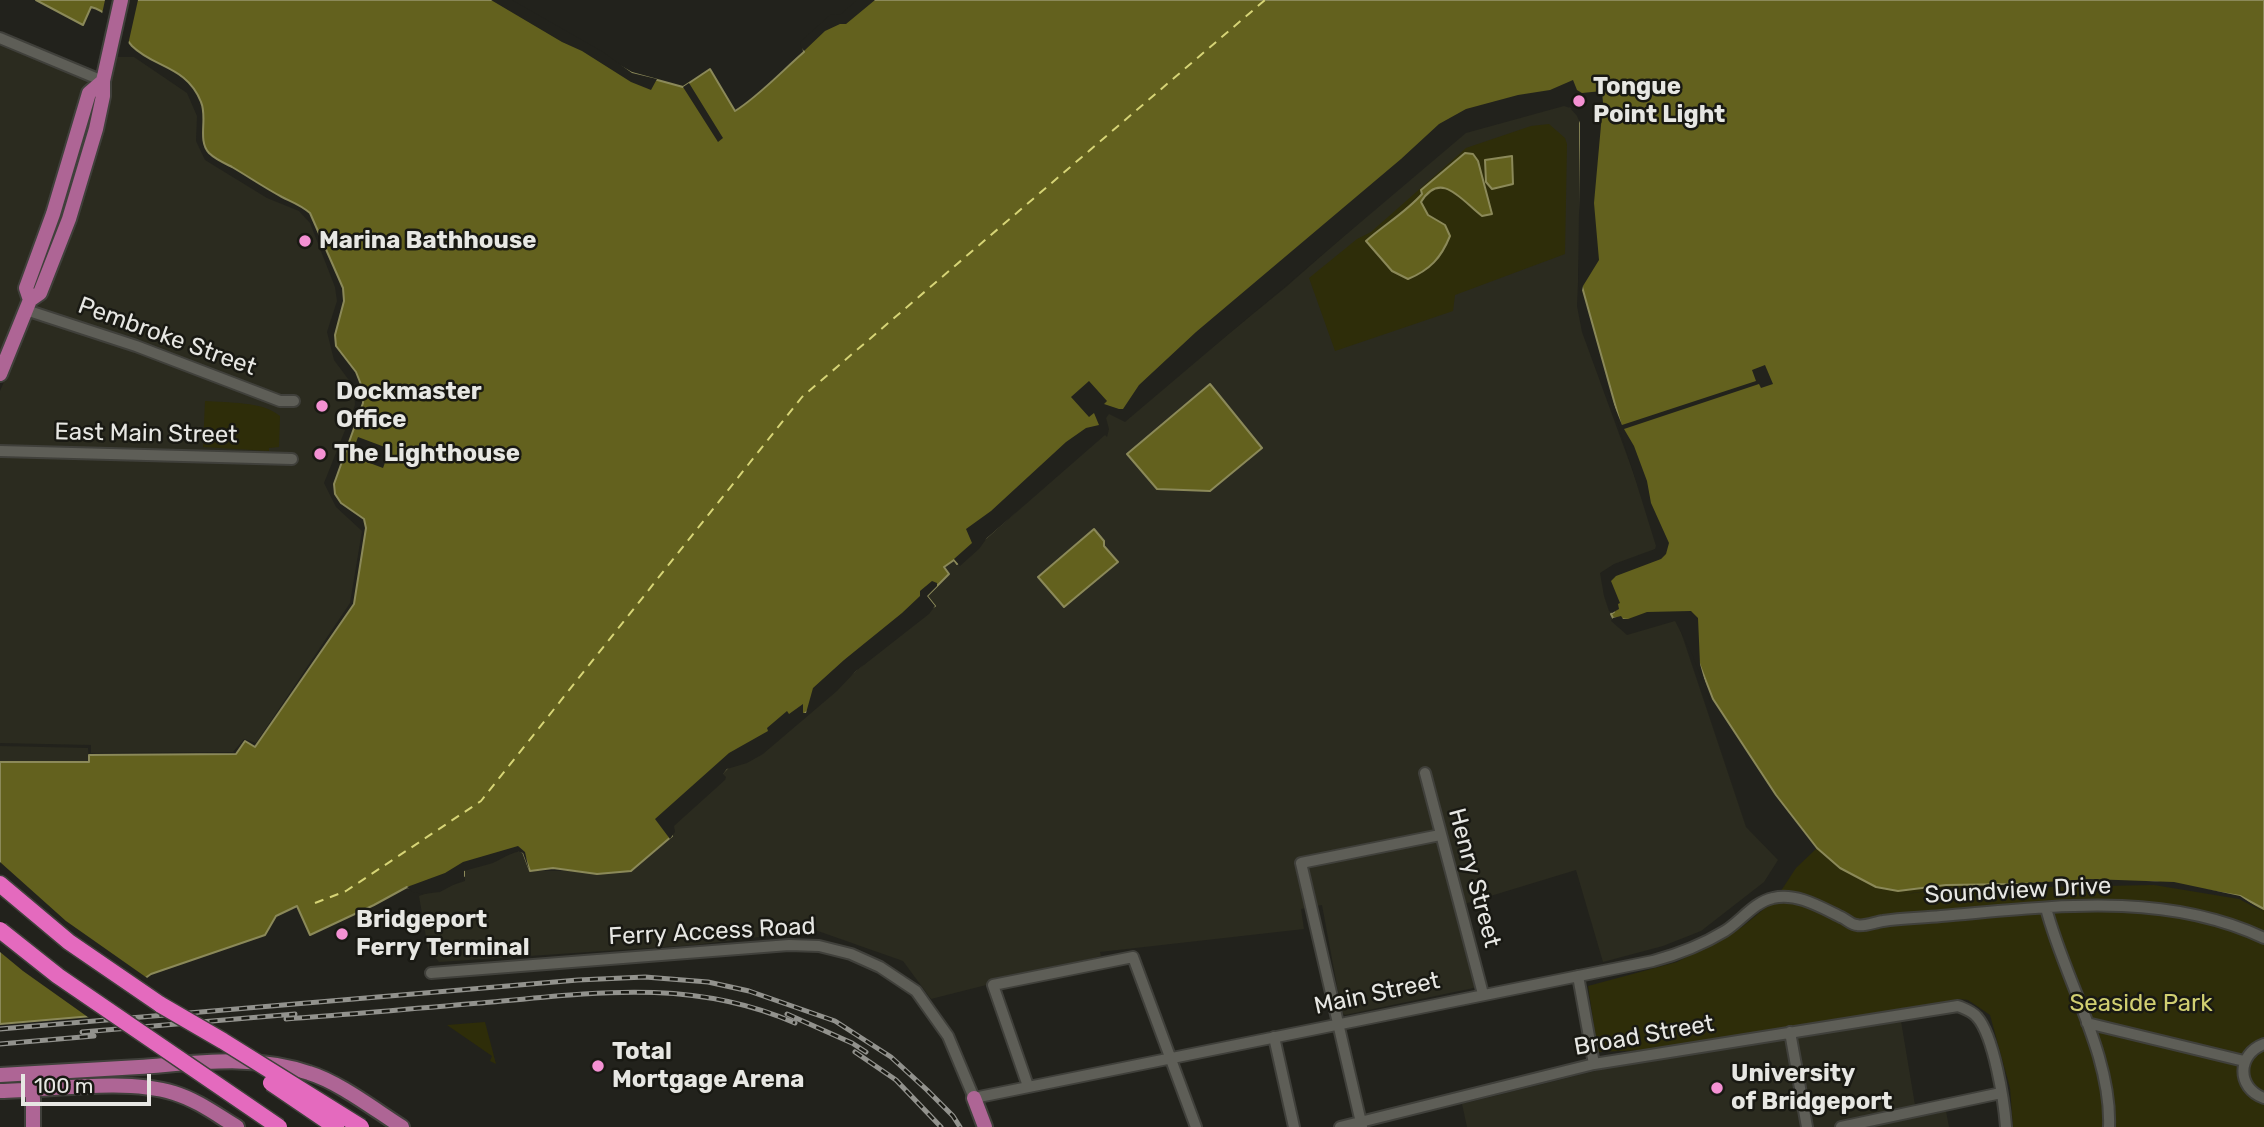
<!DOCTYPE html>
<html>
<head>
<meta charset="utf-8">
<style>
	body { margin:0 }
	#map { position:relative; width:2264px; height:1127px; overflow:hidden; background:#22221c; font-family:Rubik,sans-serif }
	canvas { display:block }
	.scale { position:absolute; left:21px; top:1074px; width:130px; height:32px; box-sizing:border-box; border:4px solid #e7e7e3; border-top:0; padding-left:9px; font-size:21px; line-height:24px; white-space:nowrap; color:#e7e7e3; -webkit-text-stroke:5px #191913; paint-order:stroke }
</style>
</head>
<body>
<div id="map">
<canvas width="2264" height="1127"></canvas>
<div class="scale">100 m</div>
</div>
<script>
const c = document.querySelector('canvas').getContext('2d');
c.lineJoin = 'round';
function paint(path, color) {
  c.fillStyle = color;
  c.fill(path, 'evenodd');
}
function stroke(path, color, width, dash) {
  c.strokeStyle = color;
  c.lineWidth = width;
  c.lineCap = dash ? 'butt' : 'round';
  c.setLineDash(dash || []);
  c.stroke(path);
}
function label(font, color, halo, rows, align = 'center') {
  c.font = font + ' Rubik,sans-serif';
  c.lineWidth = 5;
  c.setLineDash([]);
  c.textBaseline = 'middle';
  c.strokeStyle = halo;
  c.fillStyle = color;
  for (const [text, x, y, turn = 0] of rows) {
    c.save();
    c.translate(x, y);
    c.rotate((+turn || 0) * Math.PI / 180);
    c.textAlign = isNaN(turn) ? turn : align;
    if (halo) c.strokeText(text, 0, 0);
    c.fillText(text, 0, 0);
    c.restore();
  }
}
paint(new Path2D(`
	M0 43 89 81 22 300 0 357Z
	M117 57H134L187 93 197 116 196 141 205 160 267 198 299 211 310 223 335 287 337 301 327 332 334 360 354 387 355 405 324 483 336 507 362 531 350 603 256 743 244 739 233 752 91 753V745L0 743V391L32 317Z
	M1564 102 1580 114 1584 144 1577 306 1582 332 1660 546 1676 617 1746 827 1778 860 1764 882 1701 931 1663 946 1603 962 1576 870 1461 905 1483 986 1345 1015 1342 1013 1322 905 1301 909 1304 929 1100 952 1101 956 931 999 903 961 815 930 695 945 439 962 428 949 419 896 465 881 464 869 523 850 529 871H631L671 837 672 824 718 774 835 688 935 606 926 596 948 574 944 568 954 559 957 563 1108 410 1124 419 1286 287 1464 130Z
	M0 746 88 748 89 762H0Z
	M1901 1021 1917 1117 1946 1111 1949 1127H1467L1462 1104 1603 1069Z`), '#2b2b1f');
paint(new Path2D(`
	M1549 124 1565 138 1567 144 1565 254 1455 295 1453 311 1335 351 1309 278 1357 239 1371 232 1466 148 1531 126Z
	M205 401C227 403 263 401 280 416L279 447 269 448V451L203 447Z
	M1817 848 1840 868 1876 887 1898 891 1946 885 2154 882 2240 896 2264 909V1127H2013L2010 1088 1990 1015 1968 1000 1960 999 1644 1050 1598 1052 1588 986 1677 962 1742 927 1775 900 1796 868Z
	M485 1022 496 1064 490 1061 492 1056 447 1025Z`), '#2e2d09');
const water = new Path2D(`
	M36 0H505L632 73 683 87 710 69 735 111C758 97 783 70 804 52L803 43 843 18 862 0H2264V909L2240 896 2154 882 1946 885 1898 891 1876 887 1840 868 1817 848 1776 795 1713 699 1695 653 1676 617 1658 624 1613 618 1611 614 1614 612 1602 575 1657 552 1660 546 1623 433 1581 283 1580 114 1564 102 1464 130 1123 419 1110 411 1103 415 1106 429 957 564 954 560 944 567 949 574 927 596 935 606 921 614 761 751 729 766 672 824V836L631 871 597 874 553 868 530 871 523 852 516 849 464 869V876L423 890 407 887 374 905 310 935 297 906 276 916 265 935 151 974 92 1016 0 1024V762H89V755L236 754 245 741 255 747 354 604 366 528 364 519 341 503 335 494 334 484 363 403 362 387 356 372 336 346 335 335 344 301 343 288 310 213C301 205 292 202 282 197 265 188 249 177 232 167 224 163 215 159 209 153 197 140 208 118 201 102 187 66 154 68 132 46 119 31 111 12 91 7L83 25Z
	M1465 153 1473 154 1478 161 1492 214 1482 216C1462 201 1441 169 1421 202L1428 215 1445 225 1450 236C1441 258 1430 270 1408 279L1392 271 1366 241C1384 225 1406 212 1422 194L1421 190Z
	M1512 156 1513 184 1492 189 1486 182 1485 160Z
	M1210 384 1262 448 1210 491 1157 489 1127 454Z
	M1094 529 1104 541V546L1118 562 1064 607 1038 577Z`);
paint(water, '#63611e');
stroke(water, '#8b8959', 2);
paint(new Path2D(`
	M105 0H138L128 45 102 14Z
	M491 0H512L603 52 632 73 657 79 651 90 631 82 582 51 562 42Z
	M857 0H875L846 24H840L825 31 804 51 800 45 801 41 830 15 841 14Z
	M1573 80 1577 90 1582 93 1602 91 1603 103 1594 203 1599 260 1583 286 1581 295 1578 283 1580 144V123L1577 116 1570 108 1564 106 1466 133 1125 422 1109 414 1106 418 1109 429 1107 437 1105 435 987 538 979 549 960 566 954 559 972 543 966 529 991 511 1066 442 1086 428 1099 425 1094 413 1089 417 1071 397 1089 381 1107 401 1104 404 1119 409H1123L1139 385 1196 332 1401 159 1439 124 1466 109 1518 95 1550 90Z
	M689 83 723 138 718 142 683 87Z
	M1765 365 1773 384 1761 388 1759 384 1624 429 1634 446 1647 481 1651 503 1669 543 1666 554 1661 559 1616 576 1611 581 1620 603 1618 604 1619 609 1612 613 1609 611 1604 596 1600 573 1614 564 1655 549 1656 546 1606 385 1622 425 1756 381 1752 370Z
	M358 437 390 449 383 468 351 456Z
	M932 581 937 583V586L927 596 935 606 929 614 855 672 837 691 763 754 747 763 727 769 723 774 726 777 725 780 674 826 675 832 670 839 655 819 729 753 768 731 767 728 787 711 789 714 803 704V713H806L813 688 844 660 902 613 920 596V591Z
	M1691 611 1698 618 1700 664 1711 704 1692 654 1675 621 1627 635 1611 621 1613 618 1621 616 1623 619H1628L1647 612Z
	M518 846 525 852 529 870 523 853 516 851 493 863 464 871V879L440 892 423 894 413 892 407 887 445 873 463 862Z
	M0 862 66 921 150 980 92 1020 23 971 0 952Z
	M2090 879 2174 882 2240 896 2264 912 2239 899 2154 885 1946 889 1897 895 1941 889Z`), '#22221c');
stroke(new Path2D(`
	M315 903 346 891 481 801 802 397 1265 0`), '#d6d476', 2, [9, 7]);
const minor = new Path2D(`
	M0 38 103 81
	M26 310 136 346 280 401H294
	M0 451 292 459
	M1425 773 1483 994
	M2046 908C2064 978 2112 1055 2109 1127
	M431 973 789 945 819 946 851 954 880 967 916 991 948 1036 974 1098 1653 961C1679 954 1702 945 1725 931 1741 921 1754 902 1773 898 1797 892 1822 908 1843 918 1847 920 1852 925 1857 925 1864 927 1875 922 1883 921 1902 918 1922 918 1941 916 2049 907 2162 890 2264 938
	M1578 976 1594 1064
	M2087 1023 2244 1061
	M1790 1032 1807 1127
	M1274 1037 1294 1127
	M2264 1044C2237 1054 2236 1088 2264 1098
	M1028 1086 993 985 1133 957 1196 1127
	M1340 1127 1594 1064 1958 1006C1965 1009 1972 1011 1977 1017 1994 1036 2004 1101 2006 1127
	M1362 1127 1301 863 1440 835
	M1841 1127 2001 1093`);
const major = new Path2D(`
	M30 300 26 288 53 214 89 93 103 81
	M0 374 30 300 40 293 69 219 96 129 103 96V81L121 0
	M0 1075C46 1072 93 1070 139 1067 196 1063 254 1054 309 1073 339 1082 375 1110 402 1127
	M31 1081 33 1099V1127
	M0 1091C52 1090 126 1078 174 1093 197 1100 217 1115 237 1127
	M974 1098 985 1127`);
const highway = new Path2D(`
	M0 884 69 942 161 1005`);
stroke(minor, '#40403b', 14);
stroke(major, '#40403b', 18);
stroke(highway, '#40403b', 19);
stroke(minor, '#5e5e57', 10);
stroke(major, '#ae6595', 14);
stroke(highway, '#e46abe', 16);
const rail = new Path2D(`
	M787 1014 852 1043 866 1052
	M286 1019C355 1014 423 1008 492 1002 597 992 695 979 795 1023
	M0 1029 578 980 645 977 708 982 749 991 835 1021 891 1057 927 1090 953 1116 960 1127
	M82 1032 295 1014
	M0 1044 94 1036
	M855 1052 896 1080 941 1127`);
stroke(rail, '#92928d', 5);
stroke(rail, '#191913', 2.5, [8]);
const highwayBridge = new Path2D(`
	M0 930 58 976 279 1127
	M161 1005 223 1041 361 1127
	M271 1083 336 1127`);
stroke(highwayBridge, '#40403b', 19, []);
stroke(highwayBridge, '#e46abe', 16);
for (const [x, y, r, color] of [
	[1579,101,7,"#f491d3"],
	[305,241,7,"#f491d3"],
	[322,406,7,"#f491d3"],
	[320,454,7,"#f491d3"],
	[342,934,7,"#f491d3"],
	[598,1066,7,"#f491d3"],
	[1717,1088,7,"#f491d3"]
]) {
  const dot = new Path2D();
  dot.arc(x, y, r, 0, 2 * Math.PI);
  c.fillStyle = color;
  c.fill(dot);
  stroke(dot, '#191913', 2.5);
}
label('bold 24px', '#e7e7e3', '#191913', [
	["Tongue",1593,87],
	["Point Light",1593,115],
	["Marina Bathhouse",319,241],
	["Dockmaster",336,392],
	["Office",336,420],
	["The Lighthouse",334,454],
	["Bridgeport",356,920],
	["Ferry Terminal",356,948],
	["Total",612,1052],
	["Mortgage Arena",612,1080],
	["University",1731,1074],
	["of Bridgeport",1731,1102]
], 'left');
label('24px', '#e7e7e3', '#191913', [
	["Pembroke Street",167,337,20],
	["East Main Street",146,434,1],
	["Henry Street",1474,878,75],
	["Soundview Drive",2018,891,-3],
	["Ferry Access Road",712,932,-3],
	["Main Street",1377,994,-12],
	["Broad Street",1644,1036,-10]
]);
label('24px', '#d1cf71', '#191913', [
	["Seaside Park",2141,1004]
]);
</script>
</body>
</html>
